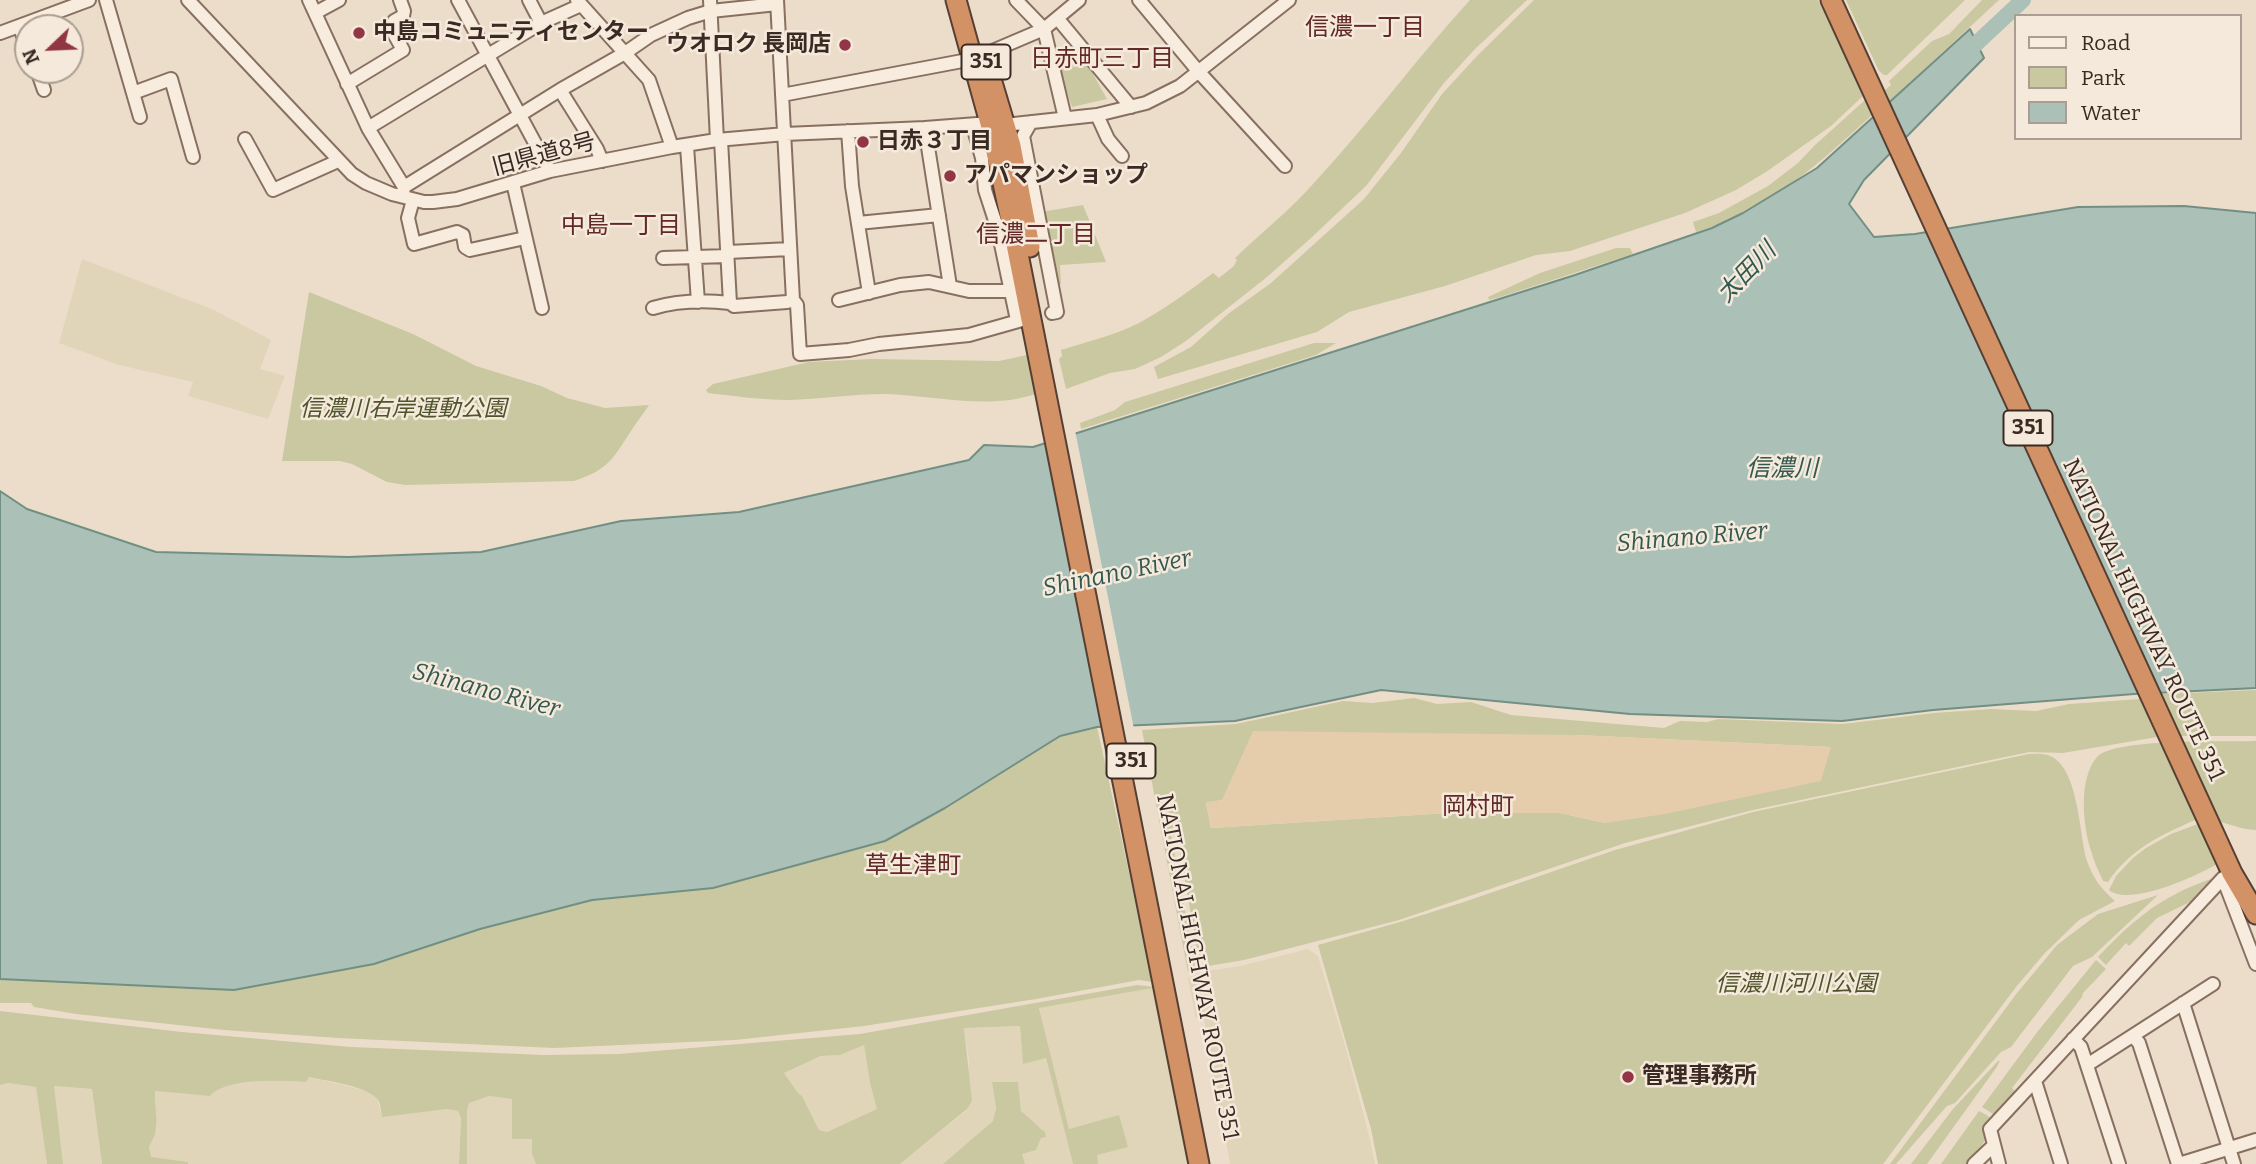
<!DOCTYPE html>
<html>
<head>
<meta charset="utf-8">
<style>
	body { margin:0 }
	#map { position:relative; width:2256px; height:1164px; overflow:hidden; background:#ecddcb; font-family:Bitter,serif }
	canvas { display:block }
	.legend { position:absolute; left:2014px; top:14px; width:228px; height:126px; box-sizing:border-box; background:#f4e9db; border:2px solid #aa9d91; margin:0; padding:9px 12px; list-style:none; font-size:21px; color:#3a2a23 }
	.legend li { display:flex; align-items:center; gap:14px; height:35px }
	.legend b { width:35px; border:2px solid #aa9d91 }
	.north { position:absolute; left:14px; top:14px; width:70px; height:70px; box-sizing:border-box; background:#f4e9db; border:2px solid #aa9d91; border-radius:50%; rotate:247deg; font-size:19px; font-weight:700; line-height:28px; text-align:center; color:#3a2a23 }
	.north::after { content:''; display:block; margin:auto; width:24px; height:32px; background:#923544; clip-path:polygon(50% 0,100% 100%,50% 72%,0 100%) }
</style>
</head>
<body>
<div id="map">
<canvas width="2256" height="1164"></canvas>
<ul class="legend">
<li><b style="height:9px;background:#f7ecde"></b>Road</li>
<li><b style="height:19px;background:#c9c8a0"></b>Park</li>
<li><b style="height:19px;background:#abc1b7"></b>Water</li>
</ul>
<div class="north">N</div>
</div>
<script>
const c = document.querySelector('canvas').getContext('2d');
c.lineJoin = 'round';
function paint(path, color) {
  c.fillStyle = color;
  c.fill(path, 'evenodd');
}
function stroke(path, color, width, dash) {
  c.strokeStyle = color;
  c.lineWidth = width;
  c.lineCap = dash ? 'butt' : 'round';
  c.setLineDash(dash || []);
  c.stroke(path);
}
function label(font, color, halo, rows, align = 'center') {
  c.font = font + ' Bitter,"Noto Sans JP",serif';
  c.lineWidth = 5;
  c.setLineDash([]);
  c.textBaseline = 'middle';
  c.strokeStyle = halo;
  c.fillStyle = color;
  for (const [text, x, y, turn = 0] of rows) {
    c.save();
    c.translate(x, y);
    c.rotate((+turn || 0) * Math.PI / 180);
    c.textAlign = isNaN(turn) ? turn : align;
    if (halo) c.strokeText(text, 0, 0);
    c.fillText(text, 0, 0);
    c.restore();
  }
}
paint(new Path2D(`
	M82 259 214 310 271 340 260 369 285 376 268 419 188 396 193 382 119 365 59 343Z
	M1308 949 1318 956 1345 1045 1370 1139 1375 1164H1230L1204 1019 1196 1018 1188 978 1206 971 1240 966Z
	M1153 987 1187 1164H1098L1096 1155 1120 1116 1069 1129 1039 1007Z
	M1020 1026 1023 1063 1046 1058 1073 1164H1025L1022 1154 1031 1122 1028 1116 1021 1111 1018 1083 992 1082 996 1108 993 1121 966 1145 943 1164H900L967 1110 969 1061 964 1028Z
	M864 1045 870 1083 878 1109 827 1132 819 1130 802 1096 798 1093 784 1073 822 1056 840 1055Z
	M309 1077 348 1086 368 1092 377 1099 382 1116 447 1109 459 1111 461 1118 459 1164H188V1162L151 1158 149 1146 153 1141 157 1128 154 1103 155 1091 210 1096 215 1089 228 1085 280 1079 306 1082Z
	M8 1083 36 1087 47 1164H0V1085Z
	M53 1086 92 1089 102 1164H63Z
	M488 1096 512 1099V1139H532V1154L536 1164H467V1110L469 1102Z`), '#e1d5b9');
paint(new Path2D(`
	M1470 0H1527L1474 50 1444 83 1366 186 1311 238 1267 277 1186 341 1161 357 1135 369 1110 373 1066 389 1059 359 1062 356 1061 350C1087 342 1115 335 1139 323 1165 309 1189 291 1213 273L1219 278 1234 266 1237 260 1235 258C1261 233 1289 211 1313 184 1368 125 1415 60 1470 0Z
	M1534 0H1818L1864 95 1831 126 1766 172 1736 190 1685 213 1570 251 1536 255 1445 286 1349 312 1317 332 1158 379 1154 367 1191 347 1228 314 1271 283 1364 199 1401 153 1442 94 1477 56Z
	M1846 0H1965L1887 75H1884L1879 71Z
	M1982 0H1999L1890 101 1885 90 1891 85 1889 81 1932 41 1949 34Z
	M1078 59 1089 67 1107 99 1072 107 1058 65Z
	M1865 100 1872 115C1821 162 1765 213 1696 232L1693 222 1719 213 1768 186 1798 163 1814 146Z
	M1083 205 1106 262 1060 265 1061 284H1056L1041 212Z
	M1616 248H1630L1633 254 1497 298 1489 300 1488 297 1540 273Z
	M309 292 413 334 476 366 541 386 567 398 605 408 649 405C644 413 638 420 633 428 613 458 610 469 574 481L405 485 387 482 352 464 340 461H282Z
	M1314 343H1336L1316 355 1081 429 1080 423 1115 410 1125 402Z
	M1027 355 1029 365 1033 368 1038 393C990 411 934 395 884 394 852 394 820 399 788 400 762 400 734 396 708 393L706 390 713 384 809 362 872 359 999 361Z
	M2256 690V736H2181L2162 694Z
	M1414 698 1437 704 1471 702 1511 715 1664 728 1680 721 1707 722 1718 719 1843 724 1934 713 1991 709 2036 711 2069 704 2140 699 2157 737 2063 753 2029 752 1753 810 1625 843 1399 920 1244 960 1208 966 1200 959 1197 949 1176 829H1170L1195 965 1188 972 1142 730 1236 724 1343 701 1373 703ZM1577 735 1830 747 1605 823 1560 813H1448L1211 828 1206 803Z
	M1097 727 1153 982 1139 980 1036 999 864 1026 735 1040 554 1048 338 1038 224 1030 76 1014 34 1007 31 1003H0V979L234 990 374 964 480 929 592 900 713 888 945 808 1060 736Z
	M2256 741V830C2238 830 2221 819 2202 819 2195 819 2188 823 2182 826 2152 839 2126 855 2108 882L2103 881C2099 872 2094 862 2091 851 2083 826 2078 779 2097 757 2113 738 2228 742 2256 741Z
	M2029 754C2036 754 2043 753 2050 756 2079 768 2079 834 2087 861 2093 878 2101 889 2115 901L2079 920 2044 954 2016 987 1883 1164H1378L1371 1129 1318 945 1400 922 1464 902 1615 850 1753 812Z
	M2198 824 2217 864C2197 876 2129 907 2109 890L2116 876 2133 858 2146 848 2171 834Z
	M2211 879 2212 881 2202 888 2205 894 2193 903 2190 902 2157 918 2129 946 2126 943 2106 965 2098 957C2133 920 2161 896 2211 879Z
	M2158 895 2092 957 2073 966 2011 1047 2001 1052 1955 1103 1947 1106 1896 1164H1890L2017 993 2057 945 2098 914Z
	M2096 960 2106 969 2083 993 2082 997 2012 1088 2018 1095 1995 1120 1993 1114 1982 1107 2038 1031Z
	M1137 985 1155 987 1189 1164H1187L1152 988 1039 1008 1069 1129 1119 1115 1128 1147 1097 1155 1098 1164H1073L1046 1058 1023 1064 1020 1026 964 1028 972 1101 967 1109 900 1164H536L532 1154V1139H512V1099L489 1096 469 1103 467 1110V1164H459L461 1118 458 1111 447 1109 382 1117C381 1111 381 1105 378 1100 368 1086 326 1081 309 1077L306 1082C283 1080 224 1078 210 1096L155 1091C154 1110 162 1130 149 1146L151 1157 188 1162V1164H102L92 1089 54 1086 63 1164H47L36 1087 8 1083 0 1085V1011L182 1032 351 1047 544 1055 619 1054 860 1034ZM864 1045 870 1083 877 1109 827 1132 819 1130 802 1096 798 1093 784 1073 821 1056 840 1055Z
	M1998 1061H2000L1996 1068 1927 1164H1911L1953 1109Z
	M992 1082H1018L1021 1111C1030 1117 1036 1126 1045 1132L1046 1137 1041 1138 1036 1150 1022 1154 1025 1164H943L993 1121 996 1108Z
	M1979 1111C1982 1113 1986 1114 1989 1117 1997 1128 1975 1155 1969 1164H1941Z`), '#c9c8a0');
paint(new Path2D(`
	M1253 731 1577 735 1831 747 1821 781 1665 814 1605 823 1560 813H1448L1211 828 1206 802 1222 800Z`), '#e5cdac');
const water = new Path2D(`
	M1970 29 1984 58 1864 180 1849 204 1874 237 1915 234 2078 207 2184 206 2256 213V688L2134 694 1933 710 1842 721 1630 714 1381 690 1235 721 1097 727 1060 736 945 808 885 841 713 888 592 900 480 929 374 964 234 990 0 979V491L27 509 156 552 348 557 481 552 621 521 739 512 969 460 984 445 1033 447 1575 275 1712 228 1743 213 1817 168Z`);
paint(water, '#abc1b7');
stroke(water, '#728f84', 2);
paint(new Path2D(`
	M1075 430 1134 729 1104 730 1046 440Z`), '#ecddcb');
stroke(new Path2D(`
	M1963 56 2023 0`), '#abc1b7', 16);
const minor = new Path2D(`
	M106 0 140 117
	M188 0 352 174 366 183 392 194 424 202H433L457 199 550 171 672 147 717 140 785 134 925 128 990 123 1014 124 1097 115 1146 103 1180 86 1289 0
	M309 0 368 128 404 187 403 194
	M458 0 550 171
	M529 0 541 23
	M577 0 649 80 672 147
	M710 0 717 140
	M777 0 793 300 797 305 800 354 849 350 879 344 969 335 1022 320
	M1016 0 1044 29 1065 118
	M1139 0 1198 71 1285 166
	M315 13 339 0
	M1058 19 1131 107
	M19 26 28 48
	M0 33 89 0
	M983 55 1044 29 1079 0
	M37 70 44 90
	M347 84 403 50 392 30 394 21 403 16 404 11 400 0
	M560 90 597 149 602 161
	M133 93 171 79 193 157
	M782 95 973 59
	M1097 115 1108 139 1122 156
	M1031 122 1023 136 1057 312 1052 313
	M973 126 982 158 985 190 998 230 1017 320
	M368 128 541 23 581 5
	M925 128 950 286
	M848 131 852 186 869 293
	M245 139 273 190 338 161
	M721 140 730 303 734 306 787 302 793 300
	M687 146 698 302
	M513 183 542 308
	M404 187 560 90 625 53 651 35 688 18 711 11 777 4
	M413 200 408 218 414 244 457 232 463 235 465 247 470 250 525 238
	M858 223 939 215
	M728 252 790 249
	M663 258 728 256
	M839 300 900 285 929 282 969 291H1011
	M653 308C677 301 705 300 730 303
	M2229 875 2223 878 2256 964
	M2183 1003 2234 1164
	M2133 1036 2139 1043 2178 1164
	M2073 1039 2081 1047 2119 1164
	M2087 1065 2213 984
	M2035 1081 2061 1164
	M1974 1164 1993 1146
	M1999 1164 1990 1129 2223 878
	M2179 1164 2256 1140`);
const highway = new Path2D(`
	M956 0 990 123 1015 239 1199 1164
	M1831 0 2232 873 2256 914
	M988 69 1011 146 1030 247`);
stroke(minor, '#887061', 16);
stroke(highway, '#563f34', 23);
stroke(minor, '#f7ecde', 12);
stroke(highway, '#d29265', 19);
for (const [x, y, r, color] of [
	[359,33,7,"#923544"],
	[845,45,7,"#923544"],
	[863,142,7,"#923544"],
	[950,176,7,"#923544"],
	[1628,1077,7,"#923544"]
]) {
  const dot = new Path2D();
  dot.arc(x, y, r, 0, 2 * Math.PI);
  c.fillStyle = color;
  c.fill(dot);
  stroke(dot, '#f4e9db', 2.5);
}
for (const [x, y, w] of [
	[986,62,49],
	[2028,428,49],
	[1131,761,49]
]) {
  const box = new Path2D();
  box.roundRect(x - w / 2, y - 17.5, w, 35, 5);
  c.fillStyle = '#f4e9db';
  c.fill(box);
  stroke(box, '#3a2a23', 2);
}
label('bold 21px', '#3a2a23', null, [
	["351",986,62],
	["351",2028,428],
	["351",1131,761]
]);
label('bold 23px', '#3a2a23', '#f4e9db', [
	["中島コミュニティセンター",373,33],
	["ウオロク 長岡店",831,45,"right"],
	["日赤３丁目",877,142],
	["アパマンショップ",964,176],
	["管理事務所",1642,1077]
], 'left');
label('23px', '#3a2a23', '#f4e9db', [
	["旧県道8号",544,155,-15],
	["NATIONAL HIGHWAY ROUTE 351",2143,620,65],
	["NATIONAL HIGHWAY ROUTE 351",1197,967,79]
]);
label('italic 23px', '#50542b', '#f4e9db', [
	["信濃川右岸運動公園",403,410],
	["信濃川河川公園",1796,985]
]);
label('24px', '#632926', '#f4e9db', [
	["信濃一丁目",1365,28],
	["日赤町三丁目",1102,59],
	["中島一丁目",621,226],
	["信濃二丁目",1036,235],
	["岡村町",1478,807],
	["草生津町",913,866]
]);
label('italic 24px', '#335850', '#f4e9db', [
	["太田川",1747,273,-46],
	["信濃川",1782,469],
	["Shinano River",1692,538,-5],
	["Shinano River",1117,574,-12],
	["Shinano River",486,691,15]
]);
</script>
</body>
</html>
